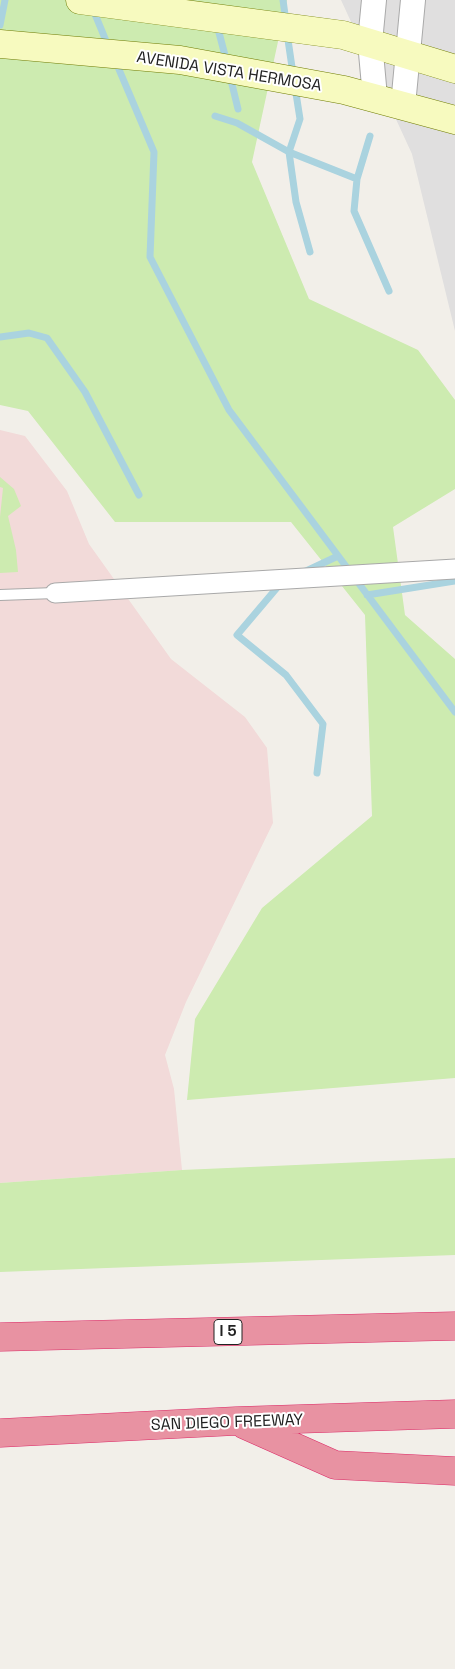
<!DOCTYPE html>
<html>
<head>
<meta charset="utf-8">
<style>
	body { margin:0 }
	canvas { display:block; background:#f2efe9 }
</style>
</head>
<body>
<canvas width="455" height="1669"></canvas>
<script>
const c = document.querySelector('canvas').getContext('2d');
c.lineJoin = 'round';
function paint(path, color) {
  c.fillStyle = color;
  c.fill(path, 'evenodd');
}
function stroke(path, color, width, dash) {
  c.strokeStyle = color;
  c.lineWidth = width;
  c.lineCap = dash ? 'butt' : 'round';
  c.setLineDash(dash || []);
  c.stroke(path);
}
function label(font, color, halo, rows, align = 'center') {
  c.font = font + ' "Space Grotesk",sans-serif';
  c.lineWidth = 4;
  c.setLineDash([]);
  c.textBaseline = 'middle';
  c.strokeStyle = halo;
  c.fillStyle = color;
  for (const [text, x, y, turn = 0] of rows) {
    c.save();
    c.translate(x, y);
    c.rotate((+turn || 0) * Math.PI / 180);
    c.textAlign = isNaN(turn) ? turn : align;
    if (halo) c.strokeText(text, 0, 0);
    c.fillText(text, 0, 0);
    c.restore();
  }
}
paint(new Path2D(`
	M341 0H455V331L412 154Z`), '#e0dfdf');
paint(new Path2D(`
	M0 430 25 436 67 491 89 544 171 659 245 717 267 748 273 823 186 1002 165 1055 174 1089 182 1170 0 1183Z`), '#f2dad9');
paint(new Path2D(`
	M0 0H287L252 162 309 299 418 350 455 400V489L393 527 405 615 455 659V1078L187 1100 195 1019 262 908 372 816 365 615 291 522H115L28 411 0 405Z
	M0 477 14 489 21 506 8 516 16 550 18 572 0 573V517L3 488 0 487Z
	M455 1158V1255L0 1272V1183L182 1170Z`), '#cdebb0');
stroke(new Path2D(`
	M283 0 286 22
	M92 7 109 48
	M0 25 5 0
	M217 25 227 63
	M287 33 293 74
	M115 60 154 152 150 257 229 410 455 712
	M230 76 238 109
	M295 87 300 119 289 152 296 202 310 252
	M215 116 237 123 289 152 357 179
	M370 136 357 179 354 211 389 291
	M0 337 29 333 47 338 85 392 139 495
	M304 572 338 556
	M281 583 237 635 286 675 323 724 317 773
	M367 595 455 581`), '#aad3df', 7);
const service = new Path2D(`
	M0 595 55 593`);
const minor = new Path2D(`
	M55 593 455 569`);
const tertiary = new Path2D(`
	M374 0 370 42 375 97
	M403 105 413 0`);
const secondary = new Path2D(`
	M80 0 343 35 455 69
	M0 44 180 60 344 90 455 120`);
const motorway = new Path2D(`
	M0 1337 455 1326
	M245 1425 335 1465 455 1471
	M0 1433 236 1421 455 1414`);
stroke(service, '#a9a9a9', 12);
stroke(minor, '#a9a9a9', 21);
stroke(tertiary, '#a9a9a9', 26);
stroke(secondary, '#707d05', 29);
stroke(motorway, '#dc2a67', 29);
stroke(service, '#fff', 10);
stroke(minor, '#fff', 19);
stroke(tertiary, '#fff', 24);
stroke(secondary, '#f7fabf', 28);
stroke(motorway, '#e892a2', 28);
for (const [x, y, w] of [
	[228,1332,28]
]) {
  const box = new Path2D();
  box.roundRect(x - w / 2, y - 12.5, w, 25, 4);
  c.fillStyle = '#fff';
  c.fill(box);
  stroke(box, '#222', 1);
}
label('bold 15px', '#222', null, [
	["I 5",228,1332]
]);
label('16px', '#222', '#fff', [
	["AVENIDA VISTA HERMOSA",229,72,9],
	["SAN DIEGO FREEWAY",227,1423,-2]
]);
</script>
</body>
</html>
